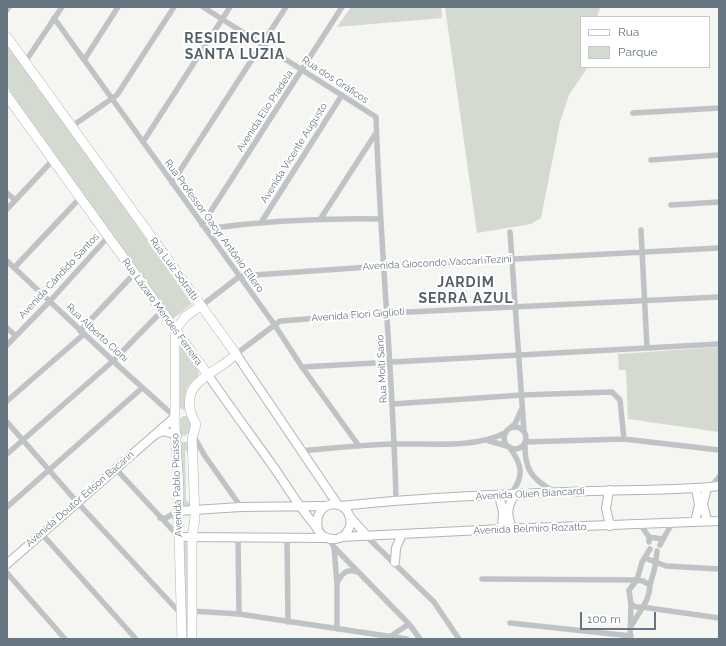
<!DOCTYPE html>
<html>
<head>
<meta charset="utf-8">
<style>
	body { margin:0 }
	#map { position:relative; width:726px; height:646px; overflow:hidden; background:#f5f5f2; font-family:Raleway,sans-serif }
	canvas { display:block }
	.frame { position:absolute; inset:0; border:8px solid #667781; pointer-events:none }
	.legend { position:absolute; left:580px; top:16px; width:130px; height:52px; box-sizing:border-box; background:#fff; border:1px solid #c2c9cd; margin:0; padding:5px 7px; list-style:none; font-size:12px; color:#667781 }
	.legend li { display:flex; align-items:center; gap:8px; height:20px }
	.legend b { width:20px; border:1px solid #c2c9cd }
	.scale { position:absolute; left:580px; top:612px; width:76px; height:18px; box-sizing:border-box; border:2px solid #667781; border-top:0; padding-left:5px; font-size:12px; line-height:14px; white-space:nowrap; color:#667781; -webkit-text-stroke:3px #fff; paint-order:stroke }
</style>
</head>
<body>
<div id="map">
<canvas width="726" height="646"></canvas>
<div class="frame"></div>
<ul class="legend">
<li><b style="height:5px;background:#fff"></b>Rua</li>
<li><b style="height:11px;background:#d5dad1"></b>Parque</li>
</ul>
<div class="scale">100 m</div>
</div>
<script>
const c = document.querySelector('canvas').getContext('2d');
c.lineJoin = 'round';
function paint(path, color) {
  c.fillStyle = color;
  c.fill(path, 'evenodd');
}
function stroke(path, color, width, dash) {
  c.strokeStyle = color;
  c.lineWidth = width;
  c.lineCap = dash ? 'butt' : 'round';
  c.setLineDash(dash || []);
  c.stroke(path);
}
function label(font, color, halo, rows, align = 'center') {
  c.font = font + ' Raleway,sans-serif';
  c.lineWidth = 4;
  c.setLineDash([]);
  c.textBaseline = 'middle';
  c.strokeStyle = halo;
  c.fillStyle = color;
  for (const [text, x, y, turn = 0] of rows) {
    c.save();
    c.translate(x, y);
    c.rotate((+turn || 0) * Math.PI / 180);
    c.textAlign = isNaN(turn) ? turn : align;
    if (halo) c.strokeText(text, 0, 0);
    c.fillText(text, 0, 0);
    c.restore();
  }
}
paint(new Path2D(`
	M351 7H441L442 18 337 27Z
	M445 7H600L597 17H581V67H588L569 95 560 122 541 218 531 224 477 233Z
	M7 41 192 304 174 318 170 317 7 87Z
	M178 342H180L199 372 198 377C183 388 186 391 186 409L184 410 180 408Z
	M719 347V432L628 419 626 370H619L618 354Z
	M183 416H188L192 421 190 433 184 436 178 431 177 422Z
	M180 442H189V452L185 450 186 500 191 504 189 506H181Z
	M182 539 189 540V639H185Z`), '#d5dad1');
const secondary = new Path2D(`
	M236 354 338 505
	M208 375C230 407 253 438 275 469 288 488 299 507 314 524 317 528 319 533 323 536 331 541 342 540 347 532 350 528 351 522 350 518 345 496 312 501 318 529
	M156 434 163 431 177 435
	M707 487 703 504 707 521
	M609 490 606 508 610 526
	M499 495 503 512 502 529
	M341 506C424 497 508 494 592 491 634 489 677 491 719 486
	M178 511 241 507 325 506
	M350 517 366 535
	M695 522 699 505 696 489
	M513 529C506 516 507 506 515 494
	M179 537 327 538
	M341 537 502 529 719 521
	M395 562 396 548 402 534
	M7 564 175 417`);
const primary = new Path2D(`
	M7 37 236 354C217 374 181 380 191 413 192 417 194 420 196 424L192 439 195 518 192 538V639
	M7 96 208 375
	M182 639 179 537C176 522 179 508 179 493 178 470 176 447 175 424V330L186 316 201 306`);
stroke(secondary, '#afb5b9', 10);
stroke(primary, '#b0b5b8', 10);
stroke(new Path2D(`
	M203 7 376 117C380 245 393 372 396 500
	M7 10 9 7
	M54 18 274 324 302 367 359 446
	M84 60 118 7
	M25 62 62 7
	M633 113 719 108
	M71 127 117 95 174 7
	M143 142 230 7
	M651 160 719 155
	M172 183 286 7
	M7 193 15 200
	M671 205 719 202
	M7 209 53 160
	M321 218 376 133
	M262 221 342 95
	M202 225 342 7
	M205 229C264 221 320 218 380 219
	M641 230 647 348
	M510 232 524 431
	M7 261 113 361 175 417
	M14 268 80 198
	M201 306 240 276 384 266 719 248
	M7 328 16 336
	M80 331 134 274
	M7 345 50 301 108 237
	M236 354 280 321 388 313 719 297
	M302 367 719 344
	M7 401 84 334
	M393 404 522 395 612 392 620 400 624 439
	M7 422 77 502 181 614
	M504 438a11 11 0 1 1 22 0a11 11 0 1 1-22 0Z
	M510 428 515 424 521 410
	M194 437 205 456 241 507
	M489 441 507 446
	M510 448C523 466 524 476 511 494
	M301 451C332 448 362 445 393 444 427 443 474 449 505 433
	M7 454 113 361 161 312
	M115 468 179 537
	M712 486 719 477
	M555 492C531 479 524 469 525 442L624 439 719 450
	M7 507 142 388
	M160 518H166L178 511
	M640 524 649 537V542
	M41 533 136 639
	M366 536 434 602 459 639
	M649 537 662 539
	M238 538 239 614
	M287 539 288 622
	M329 539 334 547 409 624 420 639
	M660 545 672 523
	M334 547 337 584V629
	M645 558 666 566 719 569
	M7 573 65 639
	M482 579 637 580 642 562 650 549
	M337 583C342 574 346 568 357 572
	M650 585 655 567 657 551
	M192 611 239 614 407 639
	M510 623 631 636
	M632 625C639 611 650 601 650 585L643 581 637 580 629 590 631 604 636 607H642L719 618
	M391 636 409 624
	M630 639 631 604`), '#bfc3c6', 5.5);
stroke(secondary, '#fff', 8);
stroke(primary, '#fff', 9);
label('10px', '#667781', '#fff', [
	["Rua dos Gráficos",335,80,33],
	["Avenida Elio Pradela",265,111,-57],
	["Avenida Vicente Augusto",294,153,-58],
	["Rua Professor Oacyr Antônio Ellero",214,226,54],
	["Avenida Giocondo Vaccari Tezini",437,263,-3],
	["Rua Luiz Sotratti",174,269,54],
	["Avenida Cândido Santos",59,276,-47],
	["Rua Lázaro Mendes Ferreira",162,312,54],
	["Avenida Fiori Giglioti",358,315,-4],
	["Rua Alberto Cioni",97,333,43],
	["Rua Moiti Sano",382,369,-93],
	["Avenida Pablo Picasso",177,485,-92],
	["Avenida Olien Biancardi",530,494,-3],
	["Avenida Doutor Edson Bacarin",80,499,-41],
	["Avenida Belmiro Rozatto",530,529,-2]
]);
c.letterSpacing = '1px';
label('bold 14px', '#536067', '#fff', [
	["RESIDENCIAL",235,39],
	["SANTA LUZIA",235,55],
	["JARDIM",466,283],
	["SERRA AZUL",466,299]
]);
c.letterSpacing = '0px';
</script>
</body>
</html>
